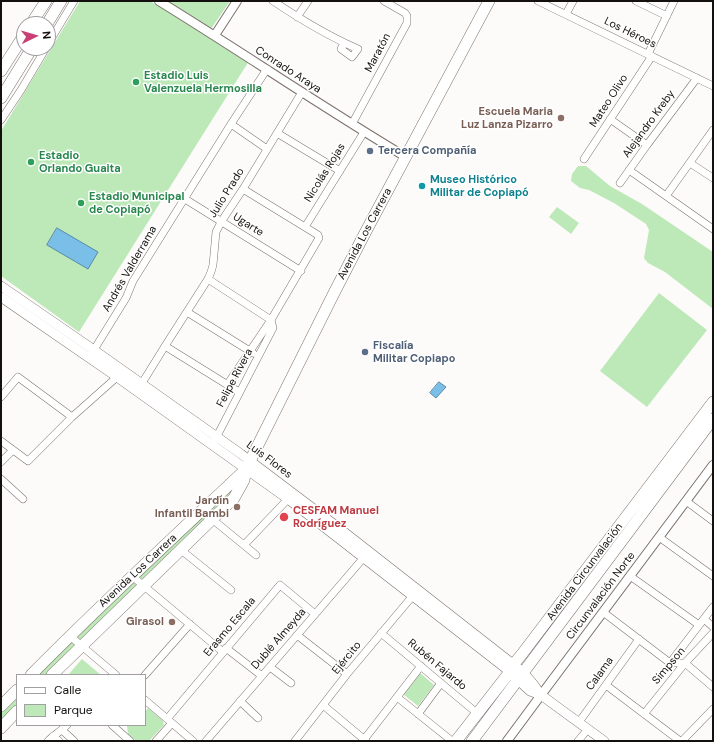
<!DOCTYPE html>
<html>
<head>
<meta charset="utf-8">
<style>
	body { margin:0 }
	#map { position:relative; width:714px; height:742px; overflow:hidden; background:#fdfbfa; font-family:"DM Sans",sans-serif }
	canvas { display:block }
	.frame { position:absolute; inset:0; border:2px solid #13100e; pointer-events:none }
	.legend { position:absolute; left:16px; top:674px; width:130px; height:52px; box-sizing:border-box; background:#fff; border:1px solid #a19f9f; margin:0; padding:5px 7px; list-style:none; font-size:12px; color:#13100e }
	.legend li { display:flex; align-items:center; gap:8px; height:20px }
	.legend b { width:20px; border:1px solid #a19f9f }
	.north { position:absolute; left:16px; top:16px; width:40px; height:40px; box-sizing:border-box; background:#fff; border:1px solid #a19f9f; border-radius:50%; rotate:85deg; font-size:11px; font-weight:700; line-height:16px; text-align:center; color:#13100e }
	.north::after { content:''; display:block; margin:auto; width:14px; height:18px; background:#c93f75; clip-path:polygon(50% 0,100% 100%,50% 72%,0 100%) }
</style>
</head>
<body>
<div id="map">
<canvas width="714" height="742"></canvas>
<div class="frame"></div>
<ul class="legend">
<li><b style="height:5px;background:#fff"></b>Calle</li>
<li><b style="height:11px;background:#bde8b8"></b>Parque</li>
</ul>
<div class="north">N</div>
</div>
<script>
const c = document.querySelector('canvas').getContext('2d');
c.lineJoin = 'round';
function paint(path, color) {
  c.fillStyle = color;
  c.fill(path, 'evenodd');
}
function stroke(path, color, width, dash) {
  c.strokeStyle = color;
  c.lineWidth = width;
  c.lineCap = dash ? 'butt' : 'round';
  c.setLineDash(dash || []);
  c.stroke(path);
}
function label(font, color, halo, rows, align = 'center') {
  c.font = font + ' "DM Sans",sans-serif';
  c.lineWidth = 3;
  c.setLineDash([]);
  c.textBaseline = 'middle';
  c.strokeStyle = halo;
  c.fillStyle = color;
  for (const [text, x, y, turn = 0] of rows) {
    c.save();
    c.translate(x, y);
    c.rotate((+turn || 0) * Math.PI / 180);
    c.textAlign = isNaN(turn) ? turn : align;
    if (halo) c.strokeText(text, 0, 0);
    c.fillText(text, 0, 0);
    c.restore();
  }
}
paint(new Path2D(`
	M80 1H150L249 61 79 332 1 276V131Z
	M166 1H230L211 29Z
	M578 166H586L610 186 642 204 713 252V309L665 272 648 263 644 258 649 230 646 224 614 203 589 190 580 188 571 181 572 174Z
	M557 207 579 223 571 234 549 217Z
	M659 293 707 330 647 407 600 371Z
	M244 474 232 497 50 675H34Z
	M82 659 101 675H68Z
	M419 672 434 685 418 706 403 694Z
	M17 692V709L1 726V709Z
	M148 708 163 721 164 725 149 741H136L128 734 127 726 128 725H145V712Z`), '#bde8b8');
const water = new Path2D(`
	M57 228 98 252 88 269 47 245Z
	M439 382 446 387 436 398 430 393Z`);
paint(water, '#79bfe7');
stroke(water, '#5a8aa6', 1);
const minor = new Path2D(`
	M273 1C300 19 328 36 358 49L352 57 341 49 344 43
	M538 1 713 86
	M636 1 667 16
	M566 14 573 1
	M297 17 308 1
	M48 44 74 1
	M648 54 674 1
	M610 119 647 145
	M1 120 21 90 46 48
	M231 124 267 149
	M352 124 407 23V16L405 13 384 1
	M277 133 340 171
	M584 159 652 56
	M690 163 713 178
	M629 170 713 229
	M620 183 647 145 697 78
	M666 196 713 130
	M185 199 301 271
	M305 227 364 132
	M208 279 271 320 273 328 215 440
	M187 312 253 353
	M165 346 239 392
	M92 353 126 298 133 281 231 124 267 69
	M227 385 271 320 319 238 318 235 243 189
	M139 388 165 346 208 279 211 272 213 265 216 232 221 222 243 189 302 92
	M1 397 18 377 72 417
	M1 441 28 461 72 417 117 377
	M1 462 13 450
	M1 479 23 499
	M686 501 713 521
	M212 519 256 555
	M659 537 713 576
	M244 545 288 499
	M181 550 231 590
	M132 576 223 652
	M630 576 699 625
	M603 612 670 663
	M704 619 713 627
	M381 633 478 714
	M297 635 347 674
	M70 636 116 675
	M226 648 262 676
	M670 663 713 607
	M670 663H685L713 687
	M270 667 291 683
	M145 675 190 624
	M606 685 680 741
	M397 697 452 741
	M145 700 193 741
	M240 701 258 718
	M323 705 366 741
	M418 714 441 683
	M644 714 685 663 713 633
	M167 719 280 585 315 614
	M579 722 639 639
	M112 725 130 741
	M62 730 74 741
	M53 736 59 741
	M48 741C54 735 61 731 67 725
	M156 741 172 723
	M206 741 366 555
	M295 741 347 674 416 592
	M363 741 421 666
	M578 741 588 729
	M682 741 713 709`);
const tertiary = new Path2D(`
	M159 1C242 52 322 107 406 157
	M215 35 237 1
	M507 741 541 695 713 465`);
const secondary = new Path2D(`
	M1 286 94 350 241 454 339 528 523 672 534 685 541 695
	M1 297 117 377 288 499 504 667 530 691 541 695 604 741`);
const primary = new Path2D(`
	M31 675C101 604 174 537 246 469
	M52 675 234 498 244 480 246 469 334 293 365 233 489 1
	M1 706 17 690
	M1 728 17 711
	M456 741 509 673 513 665 522 654 713 402
	M472 741 713 419`);
const trunk = new Path2D(`
	M31 24 46 1
	M47 24 61 1
	M1 71 24 35
	M1 98 32 48`);
stroke(minor, '#7d726d', 8);
stroke(tertiary, '#7d726d', 10);
stroke(secondary, '#7d726d', 10);
stroke(primary, '#7d726d', 12);
stroke(trunk, '#7d726d', 12);
stroke(minor, '#fff', 7);
stroke(tertiary, '#fff', 8);
stroke(secondary, '#fff', 9);
stroke(primary, '#fff', 11);
stroke(trunk, '#fff', 11);
for (const [x, y, r, color] of [
	[136,82,4,"#2e9e5b"],
	[561,118,4,"#8d6e63"],
	[370,151,4,"#5c6f8a"],
	[31,162,4,"#2e9e5b"],
	[422,186,4,"#0f9aa8"],
	[81,203,4,"#2e9e5b"],
	[365,352,4,"#5c6f8a"],
	[237,507,4,"#8d6e63"],
	[284,517,5,"#e0444e"],
	[172,622,4,"#8d6e63"]
]) {
  const dot = new Path2D();
  dot.arc(x, y, r, 0, 2 * Math.PI);
  c.fillStyle = color;
  c.fill(dot);
  stroke(dot, '#fff', 1.5);
}
label('11px', '#13100e', '#fff', [
	["Los Héroes",630,33,26],
	["Maratón",378,53,-62],
	["Conrado Araya",288,70,33],
	["Mateo Olivo",609,101,-57],
	["Alejandro Kreby",649,124,-54],
	["Nicolás Rojas",325,173,-58],
	["Julio Prado",227,193,-58],
	["Ugarte",248,225,32],
	["Avenida Los Carrera",365,234,-62],
	["Andrés Valderrama",130,269,-60],
	["Felipe Rivera",235,378,-62],
	["Luis Flores",269,460,37],
	["Avenida Los Carrera",138,571,-43],
	["Avenida Circunvalación",585,572,-53],
	["Circunvalación Norte",601,596,-53],
	["Erasmo Escala",230,627,-50],
	["Dublé Almeyda",279,639,-49],
	["Ejército",347,658,-51],
	["Rubén Fajardo",437,665,40],
	["Simpson",669,666,-50],
	["Calama",600,674,-54]
]);
label('bold 11px', '#27864d', '#fff', [
	["Estadio Luis",144,76],
	["Valenzuela Hermosilla",144,89],
	["Estadio",39,156],
	["Orlando Guaita",39,169],
	["Estadio Municipal",89,197],
	["de Copiapó",89,210]
], 'left');
label('bold 11px', '#785e54', '#fff', [
	["Escuela Maria",553,112],
	["Luz Lanza Pizarro",553,125],
	["Jardín",229,501],
	["Infantil Bambi",229,514],
	["Girasol",164,622]
], 'right');
label('bold 11px', '#4e5e75', '#fff', [
	["Tercera Compañía",378,151],
	["Fiscalía",373,346],
	["Militar Copiapo",373,359]
], 'left');
label('bold 11px', '#0d838f', '#fff', [
	["Museo Histórico",430,180],
	["Militar de Copiapó",430,193]
], 'left');
label('bold 11px', '#be3a42', '#fff', [
	["CESFAM Manuel",293,511],
	["Rodríguez",293,524]
], 'left');
</script>
</body>
</html>
